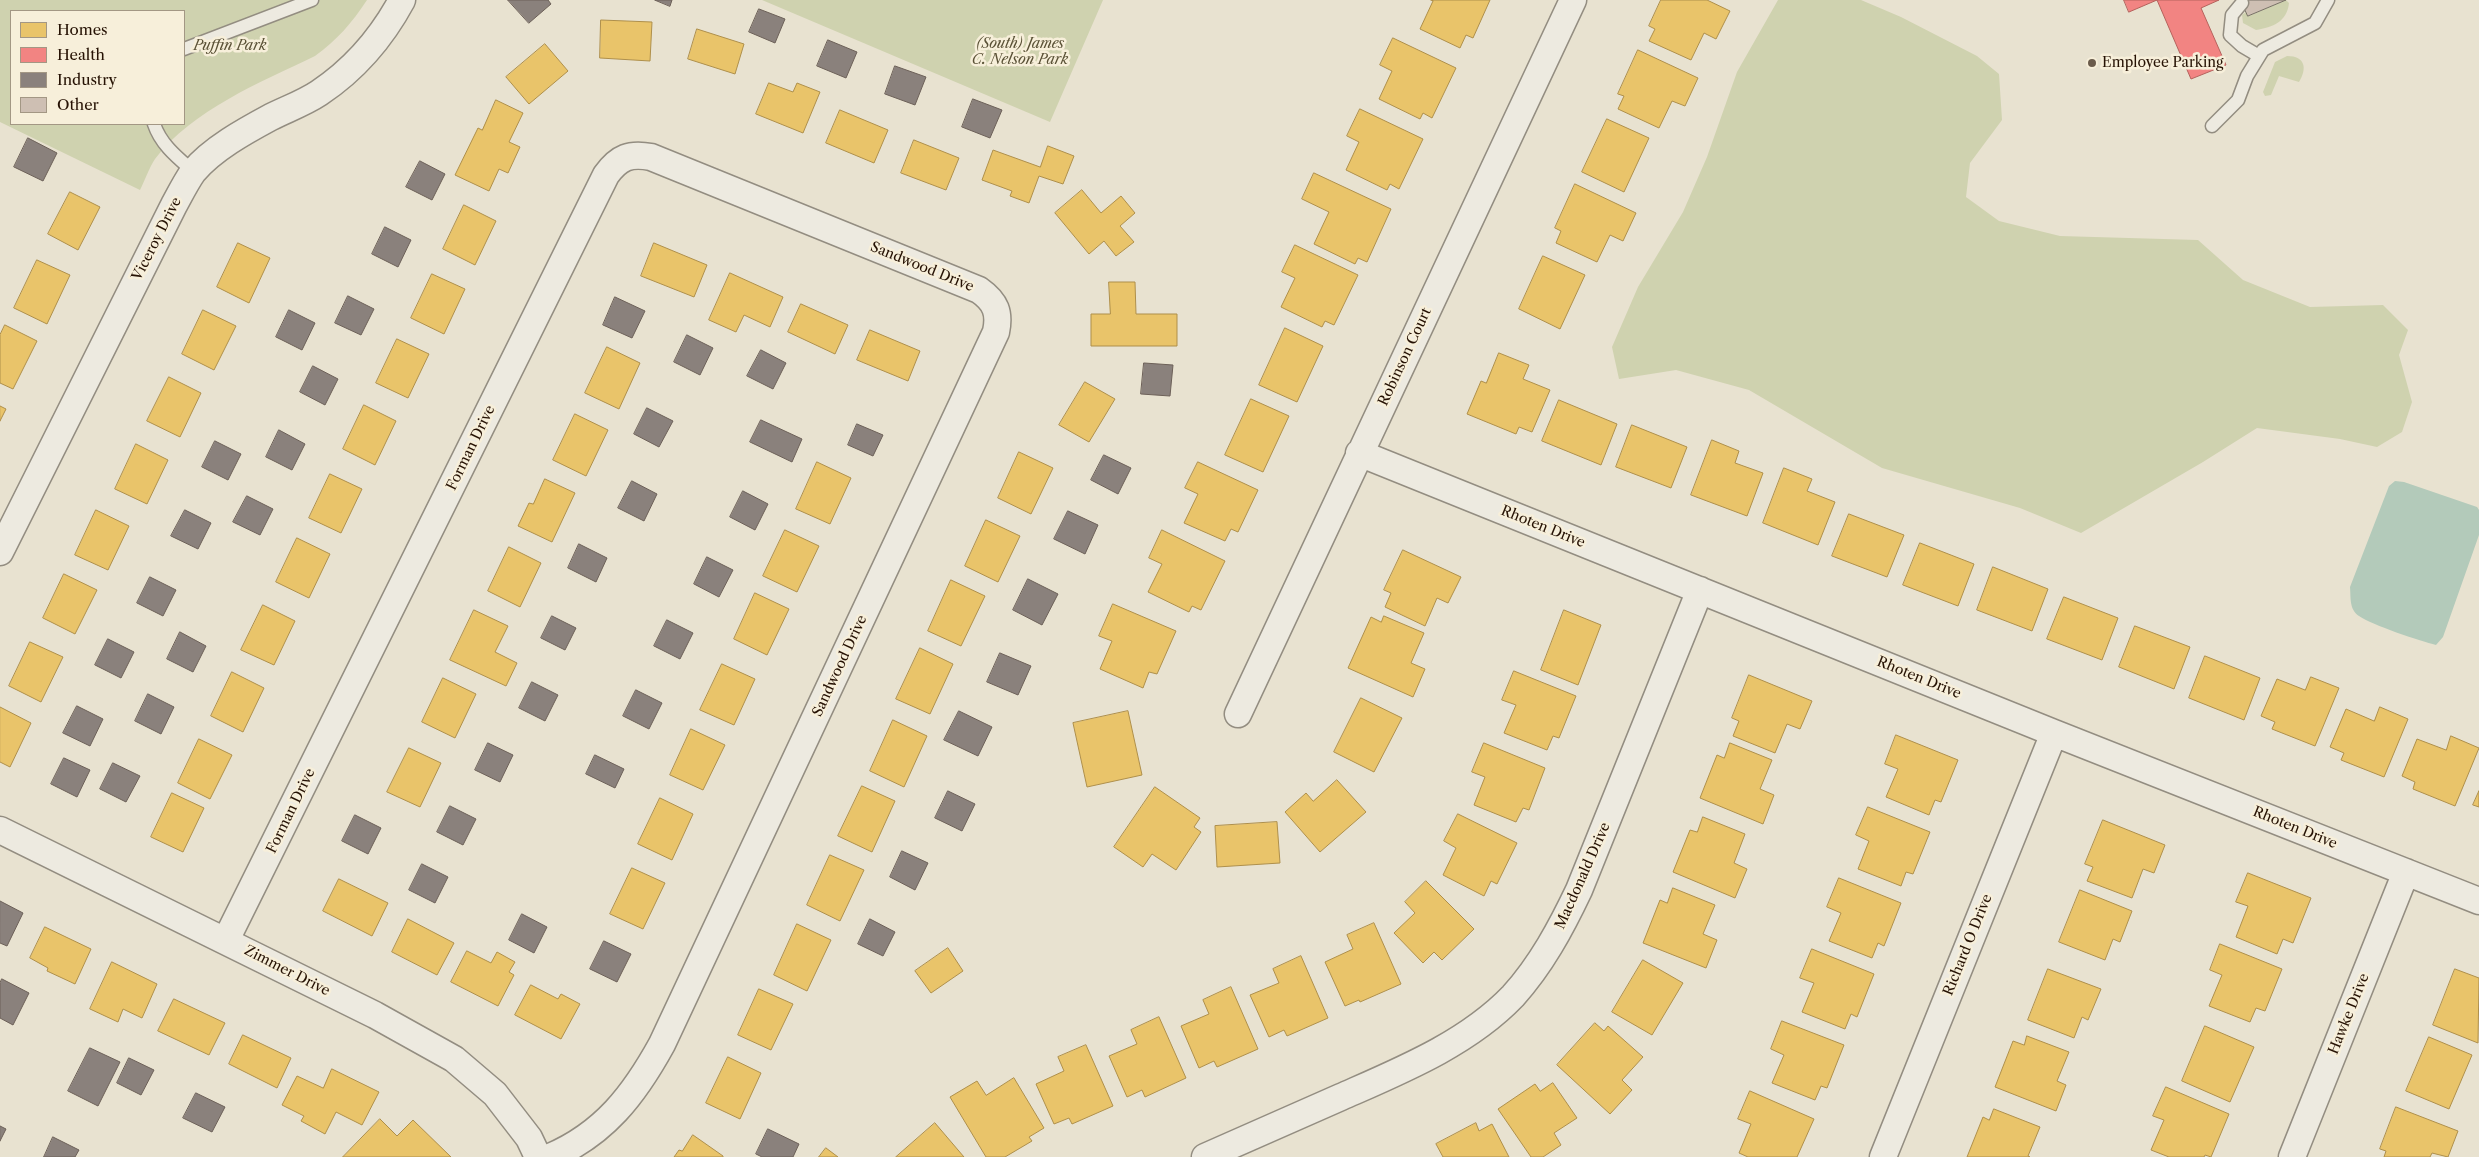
<!DOCTYPE html>
<html>
<head>
<meta charset="utf-8">
<style>
	body { margin:0 }
	#map { position:relative; width:2479px; height:1157px; overflow:hidden; background:#e8e2d0; font-family:"Libre Caslon Text",serif }
	canvas { display:block }
	.legend { position:absolute; left:10px; top:10px; width:175px; height:115px; box-sizing:border-box; background:#f7efda; border:1px solid #a39784; margin:0; padding:6px 9px; list-style:none; font-size:15px; color:#261204 }
	.legend li { display:flex; align-items:center; gap:10px; height:25px }
	.legend b { width:25px; border:1px solid #a39784 }
</style>
</head>
<body>
<div id="map">
<canvas width="2479" height="1157"></canvas>
<ul class="legend">
<li><b style="height:14px;background:#e9c46a"></b>Homes</li>
<li><b style="height:14px;background:#f28482"></b>Health</li>
<li><b style="height:14px;background:#8a817c"></b>Industry</li>
<li><b style="height:14px;background:#cebfb3"></b>Other</li>
</ul>
</div>
<script>
const c = document.querySelector('canvas').getContext('2d');
c.lineJoin = 'round';
function paint(path, color) {
  c.fillStyle = color;
  c.fill(path, 'evenodd');
}
function stroke(path, color, width, dash) {
  c.strokeStyle = color;
  c.lineWidth = width;
  c.lineCap = dash ? 'butt' : 'round';
  c.setLineDash(dash || []);
  c.stroke(path);
}
function label(font, color, halo, rows, align = 'center') {
  c.font = font + ' "Libre Caslon Text",serif';
  c.lineWidth = 5;
  c.setLineDash([]);
  c.textBaseline = 'middle';
  c.strokeStyle = halo;
  c.fillStyle = color;
  for (const [text, x, y, turn = 0] of rows) {
    c.save();
    c.translate(x, y);
    c.rotate((+turn || 0) * Math.PI / 180);
    c.textAlign = isNaN(turn) ? turn : align;
    if (halo) c.strokeText(text, 0, 0);
    c.fillText(text, 0, 0);
    c.restore();
  }
}
paint(new Path2D(`
	M0 0H367C352 23 337 40 315 56 261 82 192 110 155 159 149 168 145 180 140 190L0 122ZM11 11H184V124H11Z
	M762 0H1103L1050 122Z
	M1778 0H1861L1901 17 1977 56 1999 74 2002 120 1970 163 1966 197 1999 221 2060 236 2198 240 2243 280 2310 307 2383 305 2408 330 2399 355 2412 402 2402 432 2377 447 2340 439 2257 428 2203 462 2081 533 2020 508 1882 468 1749 390 1676 370 1619 379 1612 347 1638 287 1683 212 1707 157 1737 72Z
	M2286 0 2289 3C2287 22 2273 27 2256 30L2243 23 2242 15 2246 12 2249 16Z
	M2287 56C2306 56 2307 69 2299 82L2279 76 2271 95 2265 96 2263 92 2275 62Z`), '#cfd2af');
paint(new Path2D(`
	M2395 481 2404 482 2477 507 2479 510V535L2443 637 2436 645C2420 641 2372 625 2359 616 2349 609 2351 598 2350 587L2389 486Z`), '#b3caba');
const homes = new Path2D(`
	M1431 0H1490L1473 38 1466 35 1460 48 1420 29 1433 1Z
	M1661 0H1707L1730 11 1716 39 1704 33 1691 60 1649 41 1655 29 1649 26Z
	M601 20 652 22 650 61 600 58Z
	M697 29 744 44 735 74 688 59Z
	M1393 38 1456 68 1432 118 1423 113 1420 119 1379 99 1392 71 1380 65Z
	M545 44 568 71 529 104 506 77Z
	M1638 50 1698 78 1685 106 1672 101 1659 128 1618 109 1624 96 1618 94Z
	M769 83 793 92 797 83 820 92 803 133 756 114Z
	M496 100 523 113 509 142 520 147 508 173 499 169 489 191 455 175 478 128 482 130Z
	M1360 109 1423 139 1399 189 1390 184 1387 190 1346 170 1359 142 1347 136Z
	M840 110 888 130 874 163 826 143Z
	M1607 119 1649 138 1624 192 1582 172Z
	M914 140 959 158 946 190 901 173Z
	M1048 146 1074 156 1063 184 1039 176 1029 203 1010 196 1012 191 982 180 993 150 1040 167Z
	M1314 173 1391 209 1367 262 1358 258 1355 264 1314 244 1329 212 1302 199Z
	M1575 184 1636 213 1623 241 1610 235 1597 262 1556 243 1561 231 1555 228Z
	M1082 190 1101 213 1121 196 1135 213 1120 226 1134 242 1116 256 1104 241 1089 254 1055 213Z
	M70 192 100 207 78 250 48 234Z
	M464 205 496 221 475 265 443 249Z
	M238 243 270 258 249 303 217 287Z
	M654 243 707 265 694 297 641 276Z
	M1295 245 1358 275 1334 325 1325 321 1322 327 1281 307 1295 278 1282 272Z
	M1543 256 1585 275 1560 329 1519 309Z
	M37 260 70 275 47 324 14 308Z
	M730 273 783 297 770 327 744 315 736 332 709 320Z
	M432 274 465 289 444 334 411 318Z
	M1109 282H1135L1136 314H1177V346H1091V314H1110Z
	M801 304 848 325 835 354 788 332Z
	M203 310 236 326 214 370 182 354Z
	M5 325 37 341 13 389 0 383V335Z
	M1285 328 1323 346 1297 402 1259 385Z
	M870 330 920 351 908 381 857 360Z
	M397 339 429 354 408 398 376 383Z
	M607 347 640 363 619 409 585 393Z
	M1499 353 1529 365 1523 379 1550 390 1532 432 1519 427 1516 434 1467 414 1481 381 1486 383Z
	M169 377 201 393 180 437 147 421Z
	M1085 382 1115 399 1089 442 1059 425Z
	M1251 399 1289 416 1263 472 1225 455Z
	M1559 400 1617 424 1601 465 1542 441Z
	M364 405 396 421 375 465 343 449Z
	M0 406 6 409 0 421Z
	M575 414 608 430 586 476 553 460Z
	M1632 425 1687 447 1671 488 1616 467Z
	M1712 440 1739 451 1735 463 1763 473 1747 516 1691 495Z
	M136 444 168 460 147 504 115 489Z
	M1019 452 1053 468 1031 514 998 498Z
	M817 462 851 478 830 524 796 509Z
	M1198 462 1258 490 1238 532 1231 529 1225 541 1184 523 1198 494 1185 488Z
	M1784 468 1812 479 1807 491 1835 502 1818 545 1763 523Z
	M330 474 362 489 341 533 309 518Z
	M545 479 575 493 552 542 518 526 529 503 533 504Z
	M96 510 129 526 108 570 75 555Z
	M1849 514 1904 535 1887 577 1832 556Z
	M986 520 1020 536 998 582 965 566Z
	M785 530 819 546 797 592 763 576Z
	M1162 530 1225 561 1201 610 1192 606 1189 612 1148 592 1162 564 1149 558Z
	M297 538 330 554 309 598 276 582Z
	M1920 543 1974 564 1958 606 1903 585Z
	M509 547 541 563 520 607 488 591Z
	M1403 550 1461 577 1448 603 1437 598 1425 626 1385 607 1391 593 1384 590Z
	M1993 567 2048 589 2032 631 1977 610Z
	M64 574 97 590 75 634 43 618Z
	M951 580 985 596 961 646 928 631Z
	M755 593 789 609 767 655 734 639Z
	M2064 597 2118 618 2102 660 2047 639Z
	M1113 604 1176 631 1157 674 1149 672 1143 688 1100 669 1112 641 1099 636Z
	M263 605 295 621 274 665 241 650Z
	M474 610 508 626 495 652 517 663 506 686 450 660Z
	M1564 610 1601 625 1578 685 1541 670Z
	M1384 616 1424 633 1411 663 1425 669 1413 697 1348 668 1371 617 1381 622Z
	M2135 626 2190 647 2174 689 2119 667Z
	M30 642 63 657 41 702 9 686Z
	M920 648 953 664 930 714 896 699Z
	M2205 656 2260 678 2244 720 2189 698Z
	M722 664 755 679 734 725 700 710Z
	M1514 671 1576 696 1559 738 1553 736 1547 750 1504 733 1516 705 1502 700Z
	M232 672 264 688 243 732 211 716Z
	M1749 675 1812 701 1800 729 1787 724 1775 753 1733 736 1739 721 1732 718Z
	M2311 677 2339 688 2315 746 2272 729 2275 722 2261 716 2277 679 2305 690Z
	M443 678 476 694 455 738 422 722Z
	M1361 698 1402 718 1374 772 1334 752Z
	M0 707 31 723 10 767 0 762Z
	M2380 707 2408 719 2384 777 2341 760 2344 753 2330 747 2346 709 2374 721Z
	M1128 711 1142 775 1087 787 1073 723Z
	M893 720 927 736 904 787 870 771Z
	M691 729 725 745 703 790 670 775Z
	M1896 735 1958 760 1941 802 1935 800 1929 815 1886 797 1898 769 1885 764Z
	M2451 736 2479 748 2455 806 2413 789 2415 782 2402 776 2417 739 2446 750Z
	M199 739 232 755 210 799 178 783Z
	M1484 743 1545 768 1529 810 1523 808 1516 822 1474 805 1485 777 1472 772Z
	M1730 743 1772 760 1760 789 1774 795 1763 824 1700 798 1717 755 1724 758Z
	M409 748 441 763 420 807 387 792Z
	M1337 780 1366 812 1320 852 1285 812 1306 793 1313 801Z
	M862 786 895 801 872 852 838 836Z
	M1155 787 1200 818 1194 827 1201 832 1176 870 1152 854 1143 867 1114 847Z
	M2479 791V807L2473 805Z
	M172 793 204 808 183 852 151 837Z
	M660 798 693 814 672 860 638 844Z
	M1868 807 1930 832 1913 874 1906 872 1901 886 1858 869 1869 841 1856 835Z
	M1458 814 1517 843 1497 884 1491 881 1484 896 1443 875 1456 848 1444 841Z
	M1703 817 1745 834 1734 863 1747 869 1735 898 1673 872 1690 830 1697 832Z
	M2103 820 2165 845 2154 873 2143 869 2132 898 2087 881 2093 867 2085 864Z
	M1277 822 1280 863 1217 867 1215 826Z
	M830 855 864 870 840 921 807 905Z
	M632 868 665 883 643 929 610 914Z
	M2248 873 2311 898 2293 943 2283 939 2277 954 2236 937 2248 906 2236 902Z
	M1839 878 1901 903 1884 946 1878 943 1872 958 1829 941 1841 913 1827 907Z
	M339 879 388 903 372 936 323 911Z
	M1426 881 1474 929 1442 960 1434 952 1423 963 1394 933 1415 913 1405 902Z
	M1673 888 1715 905 1703 934 1717 940 1706 968 1643 943 1660 900 1667 903Z
	M2080 890 2132 911 2120 942 2113 939 2105 960 2059 942Z
	M408 919 454 943 437 975 392 952Z
	M1374 923 1401 984 1360 1002 1359 1000 1345 1006 1325 962 1353 949 1347 935Z
	M797 924 831 940 807 991 774 975Z
	M45 927 91 949 75 984 47 971 48 968 30 958Z
	M2220 944 2282 969 2265 1011 2256 1008 2250 1022 2209 1006 2222 975 2210 970Z
	M948 948 963 971 931 993 915 971Z
	M1812 949 1874 974 1857 1017 1851 1014 1845 1029 1802 1012 1814 983 1800 978Z
	M467 951 491 963 497 952 515 962 509 972 514 975 498 1006 451 982Z
	M1301 956 1328 1018 1287 1036 1284 1030 1269 1037 1250 995 1279 983 1273 969Z
	M1643 960 1683 983 1652 1035 1612 1012Z
	M112 962 157 984 142 1018 123 1009 118 1022 90 1009Z
	M2048 969 2101 989 2088 1020 2082 1017 2074 1038 2028 1020Z
	M2455 969 2479 978 2478 1043 2433 1025Z
	M531 985 558 999 561 994 580 1004 561 1039 515 1015Z
	M1231 987 1258 1049 1217 1067 1214 1061 1199 1068 1181 1026 1209 1014 1203 1000Z
	M759 989 793 1004 771 1050 738 1035Z
	M174 999 225 1023 209 1055 158 1031Z
	M1159 1017 1186 1078 1145 1097 1142 1090 1127 1097 1109 1056 1137 1044 1131 1030Z
	M1782 1021 1844 1045 1827 1088 1821 1086 1815 1100 1772 1083 1784 1055 1771 1049Z
	M1595 1023 1604 1031 1608 1026 1643 1057 1622 1080 1632 1090 1610 1114 1557 1065Z
	M2205 1026 2254 1047 2230 1102 2182 1081Z
	M243 1035 291 1058 277 1088 229 1064Z
	M2027 1036 2069 1052 2057 1081 2066 1085 2056 1111 1995 1087 2013 1041 2024 1045Z
	M2429 1037 2472 1055 2449 1109 2406 1091Z
	M1086 1045 1113 1106 1072 1124 1069 1118 1054 1124 1036 1084 1064 1071 1058 1057Z
	M728 1057 761 1073 740 1119 706 1103Z
	M332 1069 379 1092 362 1125 336 1112 325 1134 301 1121 304 1116 282 1105 297 1076 323 1088Z
	M1014 1078 1044 1128 1029 1137 1032 1141 1005 1157H986L950 1097 977 1081 986 1095Z
	M1553 1083 1577 1118 1554 1133 1561 1145 1543 1157H1531L1498 1109 1535 1084 1540 1091Z
	M2166 1087 2229 1114 2211 1157 2205 1155 2204 1157H2169L2151 1150 2164 1120 2153 1116Z
	M1750 1091 1814 1119 1797 1157H1748L1739 1153 1751 1124 1738 1119Z
	M2396 1107 2458 1131 2448 1157 2432 1153 2430 1157H2384L2386 1151 2380 1149Z
	M1994 1109 2040 1127 2028 1156 2030 1157H1967L1983 1117 1989 1120Z
	M380 1119 397 1136 413 1120 451 1157H343Z
	M935 1123 964 1157H896Z
	M1476 1123 1479 1131 1492 1124 1509 1157H1443L1436 1144Z
	M693 1135 723 1156V1157H674L679 1150 682 1151Z
	M826 1148 838 1157H819Z`);
paint(homes, '#e9c46a');
stroke(homes, '#ae8f4b', 1);
const health = new Path2D(`
	M2124 0H2219L2201 8 2226 65 2191 79 2157 0 2129 12Z`);
paint(health, '#f28482');
stroke(health, '#b5625c', 1);
const industry = new Path2D(`
	M508 0H548L551 4 529 23Z
	M655 0H672L670 6Z
	M759 9 785 19 775 43 749 32Z
	M828 40 857 52 846 78 817 66Z
	M895 66 926 77 915 105 885 94Z
	M973 99 1002 110 990 138 962 127Z
	M28 138 57 153 43 181 14 167Z
	M420 161 445 174 432 200 406 187Z
	M385 227 411 240 398 267 372 254Z
	M348 296 374 309 361 335 335 323Z
	M615 297 645 311 632 338 603 325Z
	M289 310 315 323 302 350 276 337Z
	M687 335 713 348 700 375 674 362Z
	M761 350 786 363 773 389 747 376Z
	M1144 363 1173 365 1170 396 1141 394Z
	M313 366 338 379 325 405 300 392Z
	M647 408 673 421 659 447 634 434Z
	M761 420 802 439 792 462 750 442Z
	M857 424 883 435 873 456 848 445Z
	M279 430 305 444 292 470 266 457Z
	M215 441 241 454 228 480 202 467Z
	M1104 455 1131 468 1118 494 1091 480Z
	M632 481 657 494 644 521 618 508Z
	M743 491 768 504 755 530 730 517Z
	M247 496 273 509 260 535 233 522Z
	M185 510 211 523 198 549 171 536Z
	M1068 511 1098 525 1085 554 1054 539Z
	M579 544 607 558 596 582 568 568Z
	M707 557 733 570 719 597 694 584Z
	M150 577 176 590 163 616 137 603Z
	M1028 579 1058 594 1042 625 1013 610Z
	M552 616 576 628 565 650 541 638Z
	M667 620 693 633 680 659 654 646Z
	M180 632 206 646 193 672 167 659Z
	M108 639 134 652 121 678 95 665Z
	M1000 653 1031 666 1018 695 987 682Z
	M532 682 558 695 545 721 519 708Z
	M636 690 662 703 649 729 623 716Z
	M148 694 174 707 161 734 135 721Z
	M77 706 103 719 90 746 63 733Z
	M959 711 992 727 978 756 944 740Z
	M488 743 513 755 500 782 475 770Z
	M595 755 624 769 615 788 586 774Z
	M64 758 90 770 77 797 51 784Z
	M113 763 140 776 126 802 100 789Z
	M948 791 975 804 962 831 935 818Z
	M450 806 476 819 463 845 437 832Z
	M355 815 381 828 368 854 342 841Z
	M902 851 928 863 915 890 890 877Z
	M422 864 448 877 435 903 409 890Z
	M0 901 23 913 7 946 0 943Z
	M522 914 547 927 534 953 509 940Z
	M870 919 895 932 883 956 858 944Z
	M604 941 631 954 617 982 590 969Z
	M2 979 29 993 13 1025 0 1018V983Z
	M90 1048 120 1062 98 1106 68 1091Z
	M129 1058 154 1070 141 1095 117 1083Z
	M196 1093 225 1107 212 1132 183 1118Z
	M0 1126 6 1129 0 1141Z
	M768 1129 799 1144 793 1157H762L756 1154Z
	M53 1137 79 1150 75 1157H44Z`);
paint(industry, '#8a817c');
stroke(industry, '#6c6058', 1);
const building = new Path2D(`
	M2241 0H2286L2248 16Z`);
paint(building, '#cebfb3');
stroke(building, '#777166', 1);
const service = new Path2D(`
	M2242 3 2232 15 2230 35 2242 46 2259 56
	M184 49 312 0
	M154 124C161 145 178 158 194 172
	M2212 126 2238 100 2247 76 2263 50 2315 23 2328 0`);
const minor = new Path2D(`
	M1359 453 2054 733 2479 901
	M0 552 174 205C180 194 186 182 193 172 212 149 245 131 271 117 287 109 304 103 319 93 355 69 381 39 402 0
	M1238 714 1573 0
	M0 830 375 1015 454 1059 495 1094 529 1138 538 1157
	M226 940 606 175C619 157 630 153 651 157L979 290C996 302 1000 313 996 332L662 1044C634 1095 604 1134 550 1157
	M1205 1157C1250 1137 1295 1117 1341 1097 1400 1071 1467 1044 1513 996 1541 965 1561 928 1579 890L1700 590
	M1883 1157 2054 733
	M2292 1157 2406 872`);
stroke(service, '#938d81', 15);
stroke(minor, '#938d81', 29);
stroke(service, '#edeae0', 12);
stroke(minor, '#edeae0', 26);
for (const [x, y, r, color] of [
	[2092,63,5,"#6a5b4b"]
]) {
  const dot = new Path2D();
  dot.arc(x, y, r, 0, 2 * Math.PI);
  c.fillStyle = color;
  c.fill(dot);
  stroke(dot, '#f7efda', 2);
}
label('italic 14px', '#5a5136', '#f7efda', [
	["(South) James",1020,44],
	["C. Nelson Park",1020,60],
	["Puffin Park",230,46]
]);
label('14px', '#261204', '#f7efda', [
	["Employee Parking",2102,63]
], 'left');
label('14px', '#261204', '#f7efda', [
	["Viceroy Drive",157,239,-63],
	["Sandwood Drive",922,267,22],
	["Robinson Court",1405,357,-65],
	["Forman Drive",471,448,-64],
	["Rhoten Drive",1543,527,22],
	["Sandwood Drive",840,666,-65],
	["Rhoten Drive",1919,678,22],
	["Forman Drive",291,811,-64],
	["Rhoten Drive",2295,828,22],
	["Macdonald Drive",1583,876,-66],
	["Richard O Drive",1968,945,-68],
	["Zimmer Drive",287,971,27],
	["Hawke Drive",2349,1014,-68]
]);
</script>
</body>
</html>
